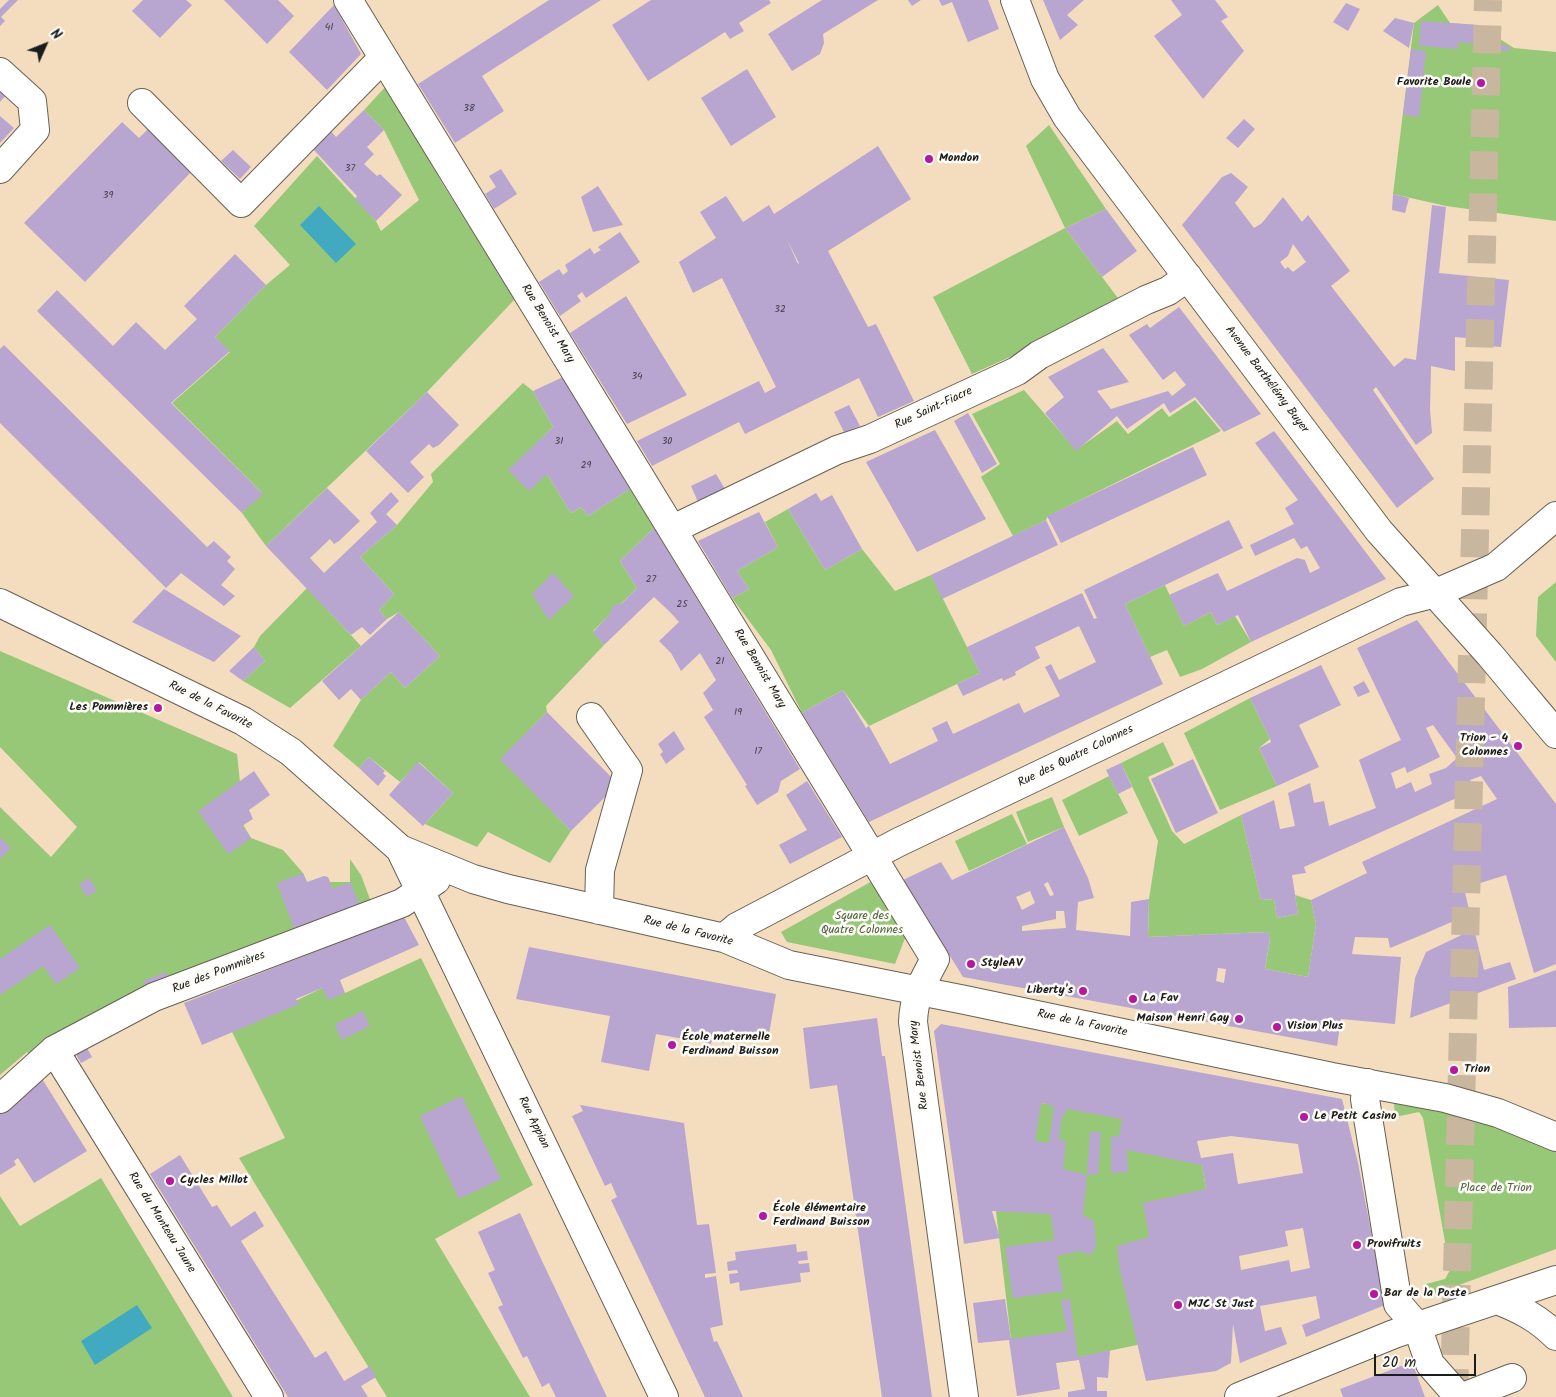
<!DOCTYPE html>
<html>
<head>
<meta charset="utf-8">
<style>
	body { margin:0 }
	#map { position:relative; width:1556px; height:1397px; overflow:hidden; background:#f4ddbf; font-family:Kalam,sans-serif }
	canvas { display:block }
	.north { position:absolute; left:20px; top:20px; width:50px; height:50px; -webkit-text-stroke:4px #fdfcf7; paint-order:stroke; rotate:46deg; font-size:14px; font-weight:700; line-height:20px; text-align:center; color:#1c1c1c }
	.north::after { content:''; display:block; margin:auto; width:18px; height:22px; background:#1c1c1c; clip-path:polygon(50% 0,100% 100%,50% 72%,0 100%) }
	.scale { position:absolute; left:1374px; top:1354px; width:102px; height:22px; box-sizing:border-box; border:2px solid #1c1c1c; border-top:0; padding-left:6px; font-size:15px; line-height:18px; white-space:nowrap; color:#1c1c1c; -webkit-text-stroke:4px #fdfcf7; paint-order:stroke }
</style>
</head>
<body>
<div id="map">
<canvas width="1556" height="1397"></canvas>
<div class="north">N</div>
<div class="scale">20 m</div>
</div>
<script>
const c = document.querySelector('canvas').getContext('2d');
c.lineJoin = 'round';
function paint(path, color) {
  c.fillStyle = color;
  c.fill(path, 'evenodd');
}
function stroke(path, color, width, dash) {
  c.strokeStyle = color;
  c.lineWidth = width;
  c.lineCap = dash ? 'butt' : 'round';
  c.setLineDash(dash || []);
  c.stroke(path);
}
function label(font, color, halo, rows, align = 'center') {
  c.font = font + ' Kalam,sans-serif';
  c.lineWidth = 5;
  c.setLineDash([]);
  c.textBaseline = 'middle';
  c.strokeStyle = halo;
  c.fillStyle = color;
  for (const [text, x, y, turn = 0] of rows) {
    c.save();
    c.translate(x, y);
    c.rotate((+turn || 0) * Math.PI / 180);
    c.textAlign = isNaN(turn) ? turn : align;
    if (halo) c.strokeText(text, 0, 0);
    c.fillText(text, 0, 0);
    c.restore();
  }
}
paint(new Path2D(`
	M1438 5 1450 23 1478 25 1514 48 1556 52V221L1446 206 1393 194 1414 23Z
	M388 84 442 183 515 299 427 392 266 546 242 513 262 493 172 403 230 352 215 337 266 285 290 265 254 226 317 156 376 221 381 231 419 200 384 130 364 110Z
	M1049 125 1106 209 1065 228 1124 306 972 374 933 297 1065 228 1026 146Z
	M523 383 533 391 553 427 509 470 547 474 571 513 581 507 588 516 630 489 654 528 620 561 637 588 593 631 604 645 546 706 547 712 501 759 571 831 550 863 488 832 477 847 425 824 453 793 419 762 400 782 369 757 359 768 333 746 361 700 391 672 405 688 440 656 399 612 387 619 379 610 394 594 360 557 397 525 433 482 431 474Z
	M1024 390 1076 450 1117 421 1128 434 1162 408 1169 417 1195 400 1221 431 1048 516 1046 520 1013 536 981 477 1000 464 972 414Z
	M788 509 825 570 862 549 895 591 931 575 980 673 869 726 843 690 802 713 771 650 732 598 749 589 737 571 778 547 765 522Z
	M1556 582V662L1536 636 1538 597Z
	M1165 585 1184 626 1211 612 1217 625 1235 616 1251 642 1202 669 1180 677 1167 650 1150 657 1125 604Z
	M307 588 361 646 290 708 243 681 265 661 254 647 260 636Z
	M0 651 237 754 240 782 228 799 251 838 283 850 303 873 307 882H350V859L361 875 371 902 154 997 37 1063 27 1052 0 1075V807L51 857 77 827 0 747Z
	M1250 698 1270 739 1259 748 1277 786 1220 810 1184 733Z
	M1163 742 1174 765 1148 777 1172 831 1184 844 1241 815 1261 900 1274 899 1277 918 1298 914 1295 895 1311 900 1316 924 1308 977 1265 969 1270 940 1268 932 1148 937 1149 899 1158 841 1121 763Z
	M1109 776 1128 813 1079 836 1062 800Z
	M1052 797 1064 827 1028 842 1016 812Z
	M1012 814 1027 844 969 871 955 841Z
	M874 880 907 933 895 964 787 942 781 932Z
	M421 958 533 1185 435 1239 530 1397H387L239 1158 285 1138 232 1032 322 988 345 993Z
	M1397 1098 1483 1116 1556 1151V1249L1435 1294 1426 1284 1445 1279 1450 1270 1423 1118 1419 1112 1395 1117 1394 1103Z
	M1041 1103 1126 1119 1201 1158 1206 1189 1149 1237 1137 1345 1079 1357 1011 1339 996 1212Z
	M101 1178 233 1397H0V1196L20 1226Z`), '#97c877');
paint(new Path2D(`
	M319 206 356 244 336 263 300 225Z
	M137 1305 152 1328 95 1365 81 1341Z`), '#41aac1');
paint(new Path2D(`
	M9 0H18L1 17 5 21 0 26V9Z
	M143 0H186L192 5 160 38 132 11Z
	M224 0H278L294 16 267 44Z
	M549 0H601L482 76 504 111 455 143 418 84Z
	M651 0H769L771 3 739 23 744 31 730 39 725 32 648 81 612 25Z
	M822 0H878L823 34 824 43 820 54 792 71 768 34Z
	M908 0H921L912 6Z
	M939 0H988L999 29 968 42 952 2 942 6Z
	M1043 0H1084L1067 15 1078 25 1060 40Z
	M1171 0H1215L1228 17 1221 21 1244 51 1203 99 1154 36 1182 15Z
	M1346 3 1360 9 1348 31 1333 22Z
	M334 5 361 54 327 90 289 52Z
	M1395 18 1414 23 1409 48 1383 31Z
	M1421 21 1478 25 1477 44 1459 42 1458 49 1419 46Z
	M1491 42 1510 47 1508 52 1489 47Z
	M1411 49 1426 51 1419 117 1403 115Z
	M747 69 776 117 731 146 701 98Z
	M0 90 6 95 0 102Z
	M364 110 384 130 367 147 374 154 364 164 377 176 380 174 402 195 376 221 355 199 357 196 312 148 330 130 336 137Z
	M0 116 14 128 0 143Z
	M1244 119 1255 129 1238 148 1226 138Z
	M122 122 139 138 148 129 193 170 85 282 24 223Z
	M878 146 911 199 828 251 868 327 876 324 914 401 878 417 859 378 745 434 739 422 652 466 637 441 759 381 765 393 776 387 722 278 693 293 679 262 716 238 700 212 726 196 743 222 769 205 774 214ZM787 240 799 263 798 264Z
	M233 150 251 167 240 179 221 161Z
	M501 169 517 194 494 209 485 194 496 187 489 176Z
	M1231 173 1248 187 1235 203 1254 228 1262 223 1283 197 1302 222 1308 215 1350 271 1331 286 1394 367 1405 358 1416 360 1432 205 1446 207 1439 273 1509 280 1501 347 1476 345 1477 339 1455 337V371L1431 366 1430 410 1432 433 1416 445 1376 387 1373 390 1434 479 1397 508 1182 225 1222 177ZM1293 244 1306 262 1293 272 1288 267 1285 269 1280 262 1288 256Z
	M598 186 623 225 593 232 581 197Z
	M1393 194 1409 198 1405 213 1392 210Z
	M1106 209 1137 251 1102 277 1065 228Z
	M620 232 640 262 586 298 582 292 577 296 581 301 560 316 539 282 559 269 563 275 568 271 565 265 590 248 594 254 601 250 598 247Z
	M235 254 266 285 215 337 230 351 171 403 263 494 242 513 37 311 57 290 113 346 136 322 165 350 197 319 184 306Z
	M626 296 687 395 627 424 570 333Z
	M1179 307 1261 414 1224 432 1195 397 1170 413 1164 403 1127 429 1117 416 1076 451 1045 413 1064 397 1048 377 1103 348 1129 382 1097 391 1111 409 1168 391 1172 396 1186 385 1175 371 1163 380 1129 335 1147 324 1150 328Z
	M4 345 207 547 214 541 231 557 227 561 235 569 221 585 235 596 224 606 181 573 166 588 0 423V349Z
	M563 377 630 489 588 516 581 507 571 513 547 474 529 491 508 470 553 427 533 391Z
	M427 392 459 425 439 445 433 448 429 444 410 462 424 477 408 493 366 451Z
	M849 405 860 426 844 432 834 412Z
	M968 413 997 464 982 473 954 421Z
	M935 430 986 519 917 552 866 462Z
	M1274 431 1386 579 1251 642 1238 615 1217 625 1211 612 1184 626 1169 595 1218 573 1227 591 1297 558 1305 560 1310 573 1320 568 1307 546 1301 549 1294 538 1255 556 1250 545 1294 524 1285 508 1298 500 1255 443Z
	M1193 447 1207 475 1061 543 1047 516Z
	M716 474 725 489 698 502 691 486Z
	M327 488 360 521 339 541 334 544 330 539 310 558 324 573 377 522 370 513 391 492 399 501 386 514 397 525 360 557 394 594 379 610 387 619 370 635 362 627 351 635 266 546Z
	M816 493 821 501 832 495 862 549 825 570 788 509Z
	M759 512 778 547 737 571 749 589 732 598 698 541Z
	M1046 520 1058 545 942 599 931 575Z
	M1229 520 1243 548 1125 604 1163 684 869 822 802 713 843 690 866 728 869 726 890 764 938 741 932 728 947 721 953 734 1019 703 1024 713 1060 696 1045 667 1051 664 1059 680 1096 662 1079 626 1035 647 1040 658 1015 672 1016 675 1003 681 1002 678 963 696 957 684 980 673 967 647 1082 593 1094 619 1097 618 1084 590Z
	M654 528 800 769 781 781 778 792 757 805 745 786 747 785 704 717 713 710 703 693 716 680 700 653 681 671 671 653 659 641 679 622 671 613 654 597 604 645 593 632 610 614 611 609 616 604H621L637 588 620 561Z
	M553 573 574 596 549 620 532 594Z
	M164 589 241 636 214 662 132 622Z
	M399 612 440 656 405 688 391 672 361 700 351 689 339 700 322 681Z
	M1417 620 1556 804V964L1534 973 1506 875 1464 888 1470 914 1424 934 1390 948 1388 938 1355 937 1352 954 1401 957 1395 1024 1341 1019 1337 1046 963 977 903 880 941 862 952 880 1064 827 1088 878 1094 898 1078 902 1076 930 1130 936 1131 902 1149 899 1148 937 1268 932 1270 939 1265 969 1308 977 1316 924 1311 900 1367 873 1362 862 1497 799 1481 776 1470 780 1477 792 1463 799 1461 796 1304 867 1306 873 1292 875 1298 914 1277 918 1274 899 1261 900 1241 815 1274 800 1280 829 1295 826 1288 793 1310 783 1314 803 1324 801 1329 826 1376 808 1359 760 1401 740 1357 648ZM1433 725 1457 758 1446 768 1429 774 1432 784 1415 792 1411 782 1396 789 1391 773 1405 767 1407 773 1440 757 1426 728ZM1048 882 1054 895 1050 896 1044 884ZM1030 891 1035 903 1022 910 1016 897ZM1056 911H1064L1066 928 1022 931V926L1056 919ZM1218 968 1226 969 1224 983 1216 981Z
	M254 647 265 661 243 681 229 671Z
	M1321 665 1341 705 1299 725 1319 767 1277 786 1259 748 1271 742 1270 739 1250 698Z
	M1364 681 1370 692 1358 697 1353 687Z
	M547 712 618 784 571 831 500 759Z
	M674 731 685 749 666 764 660 754 663 752 658 744Z
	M369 757 385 771 383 773 386 776 378 786 359 768Z
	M1193 759 1218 813 1176 833 1151 779Z
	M418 762 453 793 423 826 389 795Z
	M1121 763 1132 787 1118 794 1106 770Z
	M254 771 270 795 249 810 253 819 242 826 251 838 228 854 198 811Z
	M807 781 842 837 790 864 779 845 807 830 786 795Z
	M0 837 11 848 0 859Z
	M303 873 307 882 324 876 328 877 333 889 350 882 361 908 296 934 277 883Z
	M89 878 97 890 87 897 79 884Z
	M404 917 419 945 340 980 345 993 328 1000 322 988 296 999 299 1004 202 1045 184 1003Z
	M50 925 80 968 56 984 43 966 0 995V959Z
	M1474 929 1484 970 1510 962 1516 979 1410 1018 1415 978 1426 952Z
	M529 947 776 994 768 1040 717 1031 716 1036 725 1037 724 1043 712 1040 711 1044 656 1034 649 1071 601 1062 610 1016 516 999Z
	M1556 970V1027L1509 1028 1508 987Z
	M166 972 171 983 150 992 143 981Z
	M363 1011 370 1026 341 1040 335 1024Z
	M877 1018 882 1056H885L932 1397H882L837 1085 810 1089 803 1028Z
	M941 1024 1342 1099 1358 1163 1385 1305 1306 1337 1302 1325 1320 1318 1316 1296 1260 1306 1265 1331 1281 1327 1287 1344 1240 1363 1233 1324 1231 1363 1216 1371 1146 1381 1120 1270 1117 1246 1149 1237 1143 1203 1206 1189 1202 1165 1127 1150 1128 1172 1111 1173V1136L1119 1137 1122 1119 1067 1109 1061 1120 1059 1140 1066 1141 1063 1169 1087 1175 1090 1132H1101L1098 1174 1087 1175 1083 1215 1094 1221 1096 1245 1091 1255 1079 1251 1057 1256 1064 1291 1013 1298 1005 1247 1054 1240 1051 1214 992 1211 1000 1238 964 1244 934 1031ZM1041 1103 1054 1106 1049 1143 1035 1141ZM1231 1136 1298 1144 1303 1173 1238 1184 1233 1153 1201 1158 1197 1141ZM1303 1228 1310 1268 1291 1272 1289 1260 1241 1270 1239 1256 1288 1246 1285 1231Z
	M87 1048 92 1057 81 1063 75 1053Z
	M41 1077 87 1151 34 1183 18 1158 14 1161 16 1165 0 1175V1110Z
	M462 1096 501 1179 459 1199 420 1116Z
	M580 1105 684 1123 697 1225 709 1224 716 1273 705 1274V1278L716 1276 723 1325 710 1328 714 1342 717 1341 743 1397H705L611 1200 617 1197 611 1183 605 1186 572 1116 583 1111Z
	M180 1155 212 1207 217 1205 231 1227 255 1211 264 1226 241 1241 315 1358 326 1351 344 1381 370 1366 376 1377 361 1386 368 1397H288L150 1174Z
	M520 1213 542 1261 607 1397H556L549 1383 542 1387 527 1356 523 1358 498 1307 503 1305 488 1273 495 1270 478 1232Z
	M796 1244 797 1252 807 1251 808 1260 798 1261 799 1264 809 1263 810 1272 800 1273 801 1282 740 1291 739 1282 730 1284 729 1274 738 1273 737 1270 728 1271 727 1262 736 1260 735 1252Z
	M1005 1299 1011 1339 1067 1331 1061 1300 1070 1299 1078 1357 1110 1350 1108 1378 1097 1377V1391H1107V1397H1068V1392L1085 1389 1079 1360 1056 1363 1060 1389 1017 1396 1009 1340 978 1343 973 1303Z
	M1412 1362 1425 1397H1343L1340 1389Z`), '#b8a5d0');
stroke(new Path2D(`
	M1454 1397 1488 0`), '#c9b69e', 28, [28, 14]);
const minor = new Path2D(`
	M348 0 935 959C923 982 914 995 913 1022L964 1397
	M0 72 32 101 35 130 0 169
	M142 103 241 203 382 59
	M673 529 837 450 870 439 1017 371 1039 355 1146 300 1168 291 1188 277
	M0 603 243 721 291 752 400 849 473 879 508 889 724 938 789 965 965 1000 1332 1077 1445 1098 1498 1113 1556 1137
	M591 717 628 770 600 870 599 910
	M400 849 664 1397
	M724 938 737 927 899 842 1401 602 1436 593 1496 567 1556 516
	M54 1050 269 1397
	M1367 1083 1365 1099 1398 1304 1417 1326 1430 1364 1459 1397
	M0 1099 54 1050 154 997 402 903 436 880
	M1497 1300C1520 1309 1538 1318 1556 1336
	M1239 1397 1394 1334 1556 1280
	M1463 1397 1512 1378`);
const major = new Path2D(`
	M1015 0 1045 79 1067 117 1379 531 1490 655 1556 734`);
stroke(minor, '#686055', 30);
stroke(major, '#686055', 30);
stroke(minor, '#fff', 28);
stroke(major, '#fff', 28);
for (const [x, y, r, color] of [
	[1481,83,5,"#b5179e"],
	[929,159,5,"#b5179e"],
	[158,708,5,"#b5179e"],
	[1518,746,5,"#b5179e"],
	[971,964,5,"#b5179e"],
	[1083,991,5,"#b5179e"],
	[1133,999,5,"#b5179e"],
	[1239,1019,5,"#b5179e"],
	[1277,1027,5,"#b5179e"],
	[672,1045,5,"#b5179e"],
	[1454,1070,5,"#b5179e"],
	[1304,1117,5,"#b5179e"],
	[170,1181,5,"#b5179e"],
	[763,1216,5,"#b5179e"],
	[1357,1245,5,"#b5179e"],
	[1374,1294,5,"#b5179e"],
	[1178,1305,5,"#b5179e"]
]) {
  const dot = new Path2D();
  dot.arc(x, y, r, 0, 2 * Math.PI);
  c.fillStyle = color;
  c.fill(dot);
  stroke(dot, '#fdfcf7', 2);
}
label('10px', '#433e49', null, [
	["41",329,28],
	["38",469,109],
	["37",350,169],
	["39",108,196],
	["32",780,310],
	["34",637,377],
	["31",559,442],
	["30",667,442],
	["29",586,466],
	["27",651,580],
	["25",682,605],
	["21",720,662],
	["19",738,713],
	["17",758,752]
]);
label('bold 12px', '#1c1c1c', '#fdfcf7', [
	["Favorite Boule",1471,83,"right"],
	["Mondon",939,159],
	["Les Pommières",148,708,"right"],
	["Trion - 4",1508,739,"right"],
	["Colonnes",1508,753,"right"],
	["StyleAV",981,964],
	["Liberty's",1073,991,"right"],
	["La Fav",1143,999],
	["Maison Henri Gay",1229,1019,"right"],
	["Vision Plus",1287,1027],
	["École maternelle",682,1038],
	["Ferdinand Buisson",682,1052],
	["Trion",1464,1070],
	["Le Petit Casino",1314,1117],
	["Cycles Millot",180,1181],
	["École élémentaire",773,1209],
	["Ferdinand Buisson",773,1223],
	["Provifruits",1367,1245],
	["Bar de la Poste",1384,1294],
	["MJC St Just",1188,1305]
], 'left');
label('12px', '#1c1c1c', '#fdfcf7', [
	["Rue Benoist Mary",547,324,58],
	["Avenue Barthélémy Buyer",1266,380,53],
	["Rue Saint-Fiacre",934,409,-25],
	["Rue Benoist Mary",759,669,59],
	["Rue de la Favorite",210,706,27],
	["Rue des Quatre Colonnes",1076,757,-26],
	["Rue de la Favorite",688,932,14],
	["Rue des Pommières",219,973,-21],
	["Rue de la Favorite",1082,1024,12],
	["Rue Benoist Mary",920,1065,-97],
	["Rue Appian",533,1123,64],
	["Rue du Manteau Jaune",161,1223,58]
]);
label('12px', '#4d6140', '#fdfcf7', [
	["Square des",862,917],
	["Quatre Colonnes",862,931],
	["Place de Trion",1496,1189]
]);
</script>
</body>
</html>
